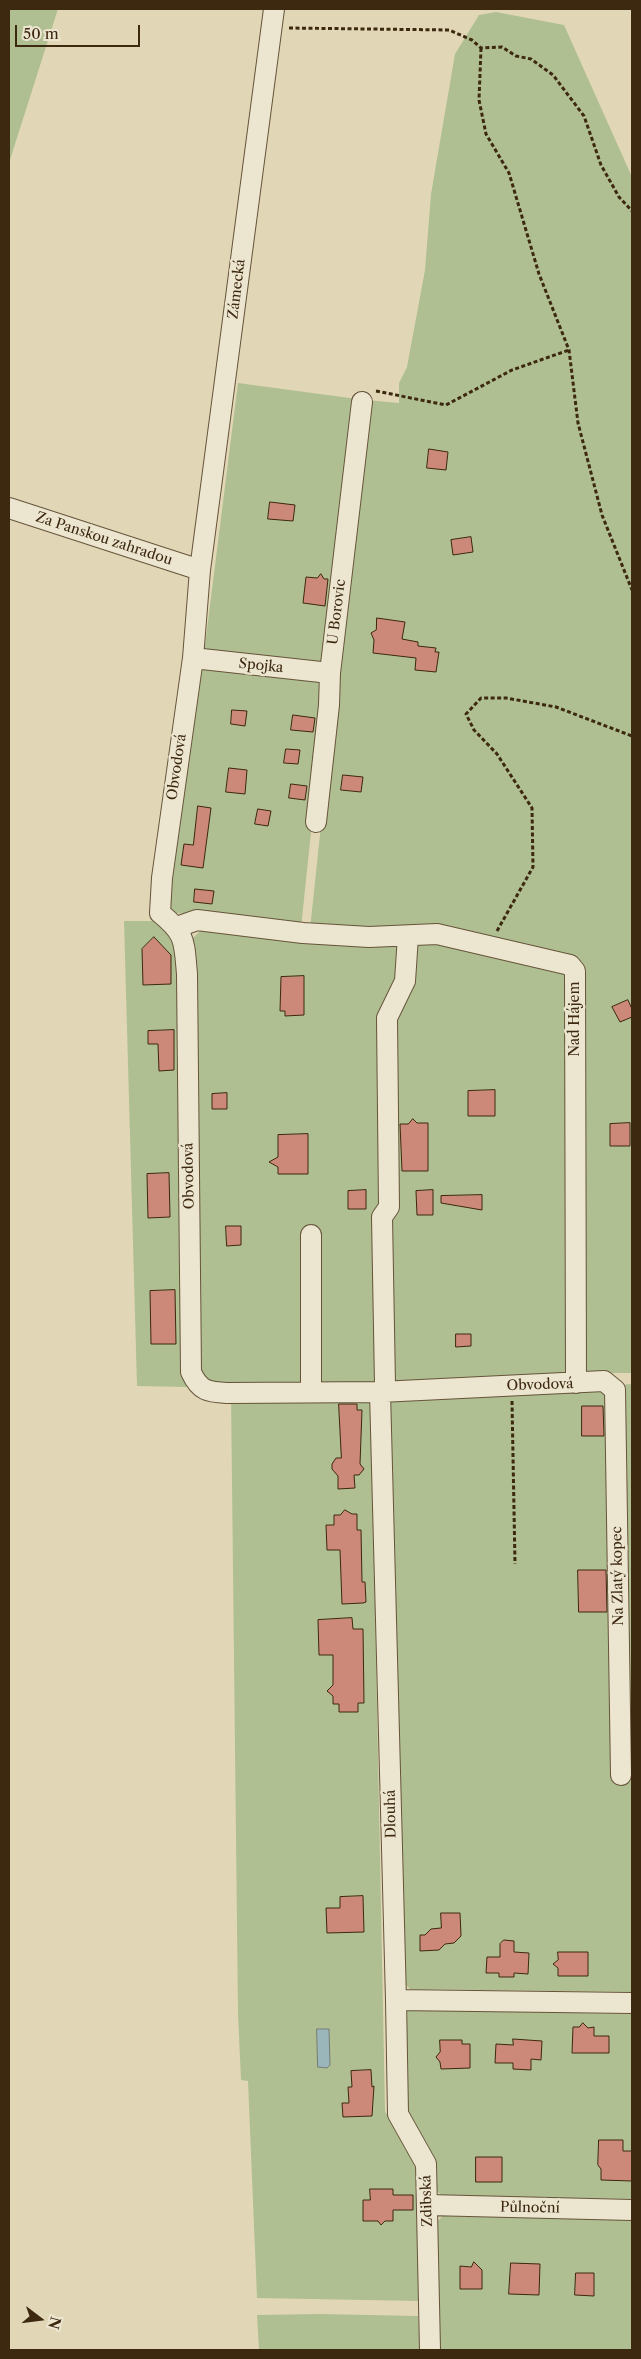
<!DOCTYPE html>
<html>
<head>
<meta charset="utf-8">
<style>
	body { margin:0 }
	#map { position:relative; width:641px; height:2359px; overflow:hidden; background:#e1d7b7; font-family:"Libre Caslon Text",serif }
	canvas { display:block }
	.frame { position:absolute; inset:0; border:10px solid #3d2810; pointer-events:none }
	.north { position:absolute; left:15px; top:2294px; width:50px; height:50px; -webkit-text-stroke:4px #ece5d0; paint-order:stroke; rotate:105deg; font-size:14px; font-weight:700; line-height:20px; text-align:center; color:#3d2810 }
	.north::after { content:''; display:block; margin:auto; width:18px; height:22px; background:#3d2810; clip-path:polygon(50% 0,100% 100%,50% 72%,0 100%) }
	.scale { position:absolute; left:15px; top:25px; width:125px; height:22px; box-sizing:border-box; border:2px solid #3d2810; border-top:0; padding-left:6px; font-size:15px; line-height:18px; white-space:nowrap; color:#3d2810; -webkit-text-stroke:4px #ece5d0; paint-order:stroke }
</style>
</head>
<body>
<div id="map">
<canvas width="641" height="2359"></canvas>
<div class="frame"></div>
<div class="north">N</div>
<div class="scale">50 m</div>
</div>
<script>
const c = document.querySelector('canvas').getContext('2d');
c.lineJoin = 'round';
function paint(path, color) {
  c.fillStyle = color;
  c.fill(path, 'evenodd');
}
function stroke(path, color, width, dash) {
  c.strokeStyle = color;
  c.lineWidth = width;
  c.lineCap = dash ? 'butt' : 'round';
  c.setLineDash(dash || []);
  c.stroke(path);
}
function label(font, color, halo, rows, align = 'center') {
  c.font = font + ' "Libre Caslon Text",serif';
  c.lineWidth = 5;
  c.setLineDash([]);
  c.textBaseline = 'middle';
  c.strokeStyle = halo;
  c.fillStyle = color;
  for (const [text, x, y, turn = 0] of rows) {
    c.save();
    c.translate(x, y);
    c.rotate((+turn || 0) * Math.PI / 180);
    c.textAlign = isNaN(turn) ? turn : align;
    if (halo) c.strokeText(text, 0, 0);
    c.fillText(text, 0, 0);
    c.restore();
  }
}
paint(new Path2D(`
	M9 9H58L9 163Z
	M496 12 564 25 632 177V1373H585L577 964 440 931 310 929 366 400 399 403V383L407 367 425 270 431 194 455 54 479 15Z
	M238 383 357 399 327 666 204 653Z
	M202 666 327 678 301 928 168 912 196 689Z
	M124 921H156L179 949 187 1387 137 1386Z
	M206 925 439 940 570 968 571 1369 563 1378 319 1384 316 1232 300 1233 309 1258 307 1384 210 1385 197 1372 191 940Z
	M632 1384V1992L410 1989 402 1981 397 1651 390 1401Z
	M231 1395 371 1401 385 2111 415 2166 419 2301 257 2298 248 2081 241 2080 238 2014Z
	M403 2010 632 2014V2199L442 2196 435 2189 405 2106Z
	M443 2216 632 2219V2350H439L436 2222Z
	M321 2314 418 2316 420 2350H259L257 2315Z`), '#afbf91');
const water = new Path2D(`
	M317 2029H329L330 2065 327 2068 318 2067Z`);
paint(water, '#9bb6bb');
stroke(water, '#757d77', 1);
const building = new Path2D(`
	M429 449 448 452 446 470 427 468Z
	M270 502 295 505 293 521 268 519Z
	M471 537 473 552 453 555 451 540Z
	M321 574 324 579H328L325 606 303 603 306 577 317 578Z
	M377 618 405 622 402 639 418 642V646L436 648 435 652H439L436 672 415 670 416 658 373 653 374 640 371 633 376 630Z
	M232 710 247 711 245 726 231 724Z
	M293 715 315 718 313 732 291 730Z
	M286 749 300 750 298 764 284 763Z
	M229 768 247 770 245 794 226 792Z
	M343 775 363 777 361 792 341 790Z
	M291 784 307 786 305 800 289 798Z
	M198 806 211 808 203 868 181 865 184 844 193 845Z
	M258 809 271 811 268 826 255 824Z
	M195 889 214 891 212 904 194 902Z
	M154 937 171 955V984L143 985 142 949Z
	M304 976V1015L285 1016V1011H280L281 977Z
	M628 1000 632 1009V1017L620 1022 612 1007Z
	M174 1030V1070L159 1071 158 1044H148V1031Z
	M495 1090V1116H468V1091Z
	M227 1093V1109H212V1094Z
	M413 1119 417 1123H428V1171H402L400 1124H408Z
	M630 1123V1146H610V1124Z
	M308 1134V1174H278V1167L269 1162 278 1157V1135Z
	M169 1173 170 1217 148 1218 147 1174Z
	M366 1190V1209H348V1191Z
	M433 1190V1215H417L416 1191Z
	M482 1195V1210L441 1203V1196Z
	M226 1226H241V1245L227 1246Z
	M175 1290 176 1344H151L150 1291Z
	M456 1334H471V1346L456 1347Z
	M339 1404H357V1410H362L360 1464 364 1469 359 1475H354L355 1488 338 1489V1476L332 1469V1464L336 1458H341Z
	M582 1406H603L604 1436H582Z
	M345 1510 352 1514H357V1530H361L362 1582H365L366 1602 363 1603 342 1604 340 1550H327L326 1525H334V1515H340Z
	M578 1570H606L607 1612H579Z
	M352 1618 353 1629H363L364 1703H358V1712H339V1704H333V1696L327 1691 333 1685V1655H319L318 1620Z
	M363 1896 364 1932 327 1933 326 1908H340V1897Z
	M441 1913H460L461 1936 454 1943 445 1944 439 1950 420 1951V1935H425L431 1929 441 1928Z
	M504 1940 514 1941V1952L529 1953 528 1974 514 1973V1977H499V1973H486L487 1957H500V1944Z
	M558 1952H588V1976H558V1968L553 1964 558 1960Z
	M583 2023 588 2028 594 2027V2036H609V2053H572L573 2027H579Z
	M513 2039 542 2041 541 2060 531 2059V2070L513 2069V2063H495L496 2044 513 2045Z
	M440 2040H462V2044H470V2068L441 2069 440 2062 436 2057 440 2052Z
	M371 2070 372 2087 374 2086 372 2116 343 2117 342 2103H349L348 2087H352L351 2071Z
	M599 2140H623V2151H632V2181L601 2180V2169L598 2165Z
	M476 2157H502V2182H476Z
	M370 2189H393V2195H413V2210H393V2221H385L381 2225 378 2221H363V2200H370Z
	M474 2262 482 2270V2289H460V2266L471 2267Z
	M511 2263 540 2264 539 2295 509 2294Z
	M576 2273H594V2296L575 2295Z`);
paint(building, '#cc8879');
stroke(building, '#3d2810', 1);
const minor = new Path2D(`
	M274 9 200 570 193 658 162 878 160 913C186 934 184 941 187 974L191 1372C200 1392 209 1392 228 1393L380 1392 604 1381 615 1390 621 1775
	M9 508 200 570
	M193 658 330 673
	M316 822 329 705 330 673 362 402
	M177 927 197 920 303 933 369 937 437 934 570 965 575 971 576 1383
	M408 936 405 981 387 1018 389 1207 382 1217 385 1385 380 1392 396 2000 632 2003
	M311 1235V1391
	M396 2000 398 2114 426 2164 430 2350
	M428 2205 632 2210`);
stroke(minor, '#66543a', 22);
stroke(new Path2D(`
	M289 28 449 30 472 40 481 48 502 47 516 56 531 59 553 75 584 116 601 165 619 197 632 211
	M481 48 479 100 486 134 509 173 539 274 569 350 578 423 602 515 632 590
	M376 391 446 405 512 370 569 350
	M497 931 533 867 532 808 497 754 474 730 466 714 481 698H506L556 707 632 736
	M512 1401 515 1564`), '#3d2810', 3, [4, 2.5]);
stroke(minor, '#ece5d0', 20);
label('14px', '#3d2810', '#ece5d0', [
	["Zámecká",237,289,-83],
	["Za Panskou zahradou",104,539,18],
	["U Borovic",337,612,-83],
	["Spojka",261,666,6],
	["Obvodová",177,767,-82],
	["Nad Hájem",575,1019,-90],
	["Obvodová",189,1176,-91],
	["Obvodová",540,1385,-2],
	["Na Zlatý kopec",618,1576,-91],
	["Dlouhá",391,1814,-91],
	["Zdibská",427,2201,-92],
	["Půlnoční",530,2208,1]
]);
</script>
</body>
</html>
